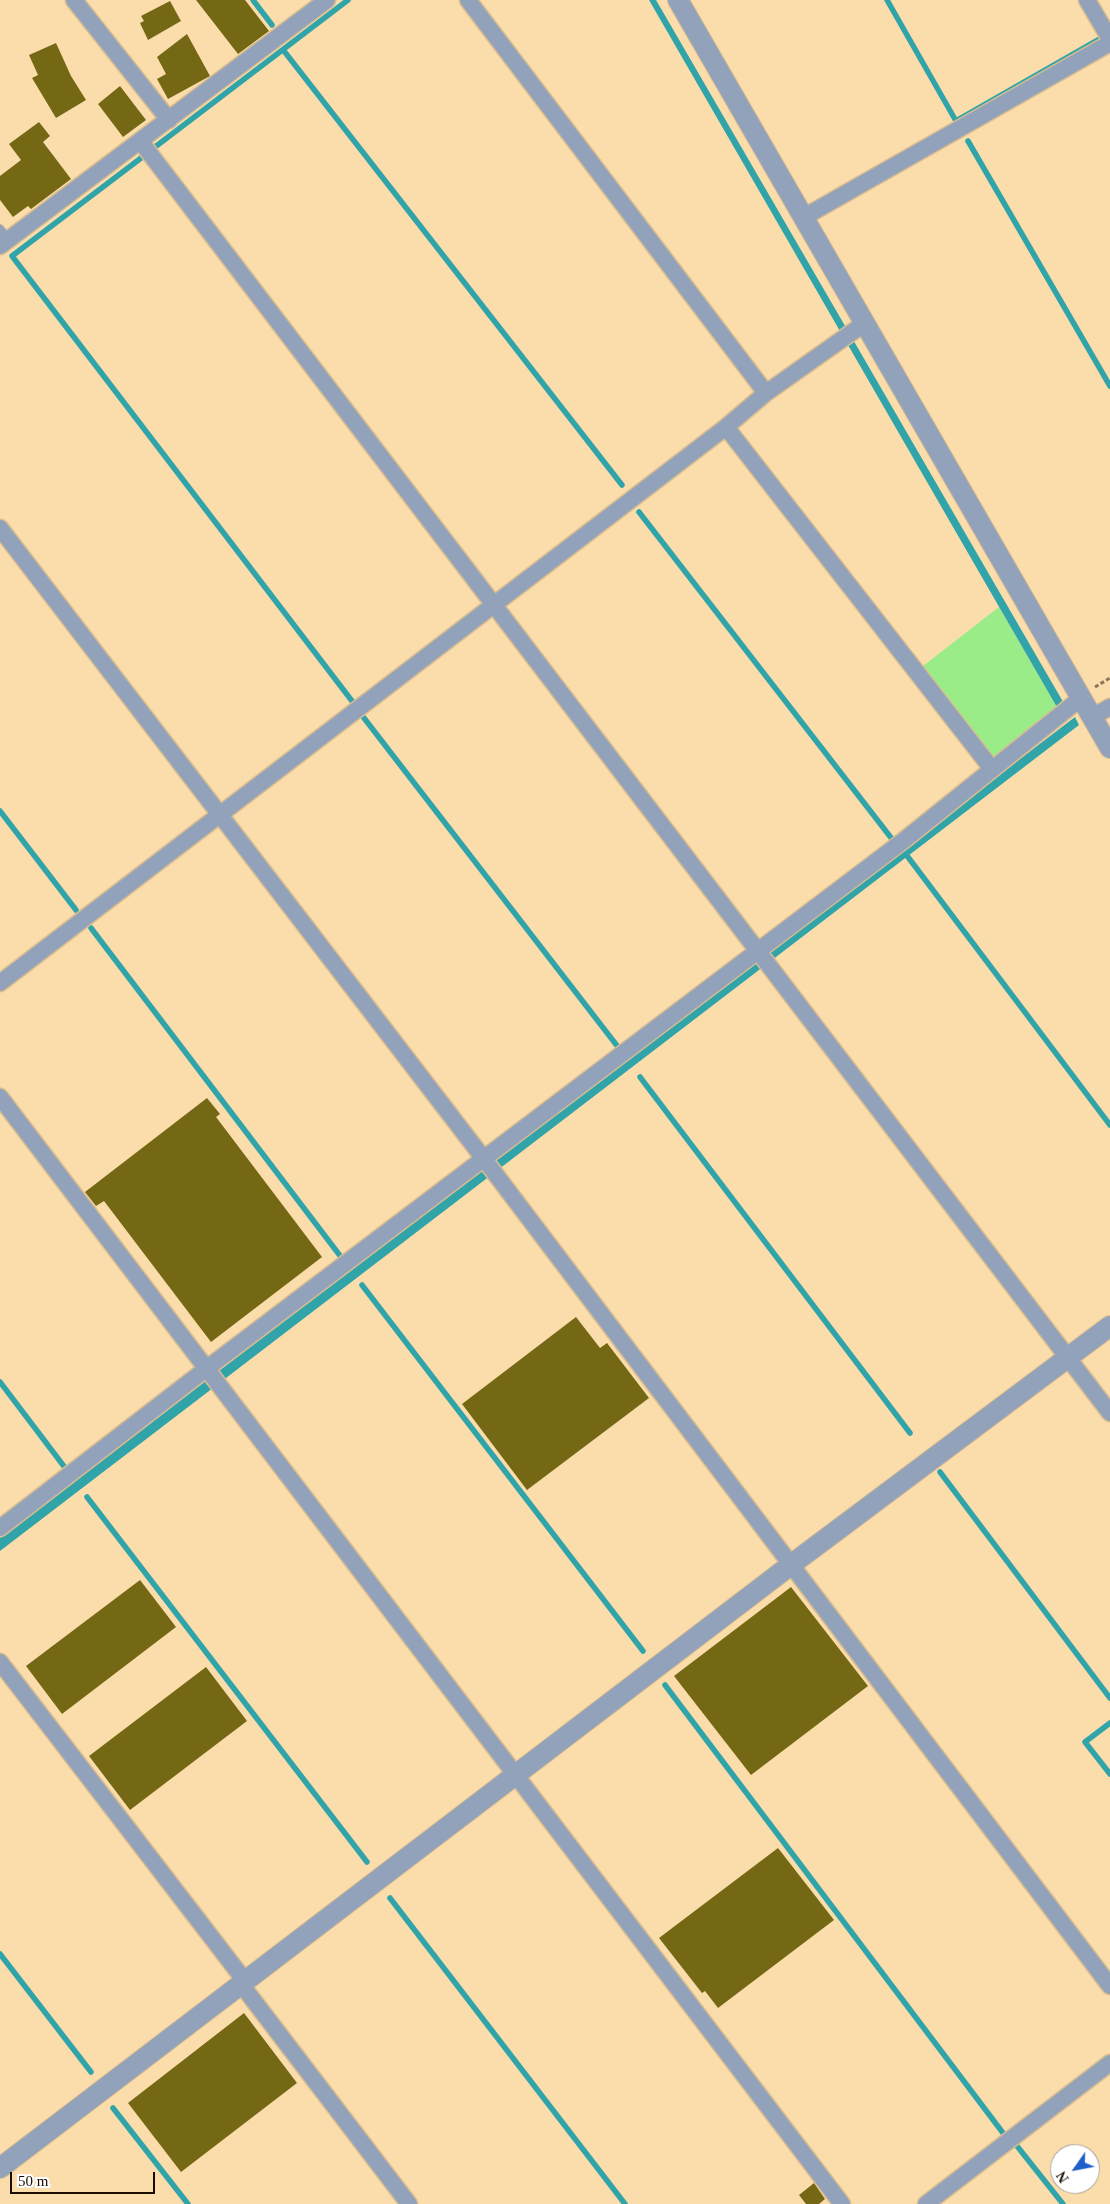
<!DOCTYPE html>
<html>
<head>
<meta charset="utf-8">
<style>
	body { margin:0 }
	#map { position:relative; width:1110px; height:2204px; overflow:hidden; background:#fbddab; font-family:Georgia,serif }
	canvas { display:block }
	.north { position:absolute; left:1050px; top:2144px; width:50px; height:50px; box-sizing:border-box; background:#fff; border:1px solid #a39e99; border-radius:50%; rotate:237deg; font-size:14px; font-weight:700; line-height:20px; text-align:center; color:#1a0d00 }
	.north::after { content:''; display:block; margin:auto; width:18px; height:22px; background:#1d5fcb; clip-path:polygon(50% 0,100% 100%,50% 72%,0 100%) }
	.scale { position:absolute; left:10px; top:2172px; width:145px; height:22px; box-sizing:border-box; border:2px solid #1a0d00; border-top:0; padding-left:6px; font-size:15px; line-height:18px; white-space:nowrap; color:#1a0d00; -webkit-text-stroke:4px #fff; paint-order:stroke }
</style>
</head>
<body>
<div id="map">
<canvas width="1110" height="2204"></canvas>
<div class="north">N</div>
<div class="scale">50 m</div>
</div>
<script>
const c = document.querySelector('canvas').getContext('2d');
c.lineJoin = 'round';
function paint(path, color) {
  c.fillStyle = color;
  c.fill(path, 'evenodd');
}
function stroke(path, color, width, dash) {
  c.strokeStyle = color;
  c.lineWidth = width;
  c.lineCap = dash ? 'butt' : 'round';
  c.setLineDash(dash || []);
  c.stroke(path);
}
paint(new Path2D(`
	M999 607 1058 709 995 760 923 666Z`), '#9aec88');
paint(new Path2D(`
	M649 0H656L1062 700 1063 705 1058 709Z
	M1075 717 1079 725 0 1551V1538Z`), '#31a4a9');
stroke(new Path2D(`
	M253 0 272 25
	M887 0 956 121 1098 40
	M284 51 622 485
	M968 141 1110 386
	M155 147 348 0
	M145 155 12 256 352 701
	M639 512 892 839
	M364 718 618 1047
	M0 811 76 910
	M908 857 1110 1125
	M91 928 341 1257
	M640 1077 910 1433
	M362 1285 643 1651
	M0 1382 66 1469
	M940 1472 1110 1698
	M87 1497 367 1862
	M665 1685 1003 2133
	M1110 1723 1085 1742 1110 1774
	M390 1898 625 2204
	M0 1954 91 2072
	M113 2108 188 2204
	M1017 2146 1063 2204`), '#31a4a9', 5.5);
paint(new Path2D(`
	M196 0H245L269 31 238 54Z
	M170 1 181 21 148 40 140 23 144 21 141 16Z
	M187 34 210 76 168 99 157 79 166 74 157 57Z
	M56 43 71 76 86 100 56 118 32 78 38 75 29 55Z
	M120 86 146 120 123 137 98 104Z
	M39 122 50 136 43 142 71 179 31 209 28 206 13 217 0 200V176L21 160 9 144Z
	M207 1098 220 1114 216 1117 322 1257 211 1342 104 1201 96 1206 85 1192Z
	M576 1317 600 1348 607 1343 649 1398 527 1490 462 1404Z
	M140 1580 176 1627 62 1714 26 1666Z
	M791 1587 868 1686 751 1775 674 1676Z
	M206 1667 247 1721 130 1810 89 1756Z
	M778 1848 834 1920 718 2008 705 1991 702 1993 659 1938Z
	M244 2013 297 2083 181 2172 128 2103Z
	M814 2183 825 2199 819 2204H806L799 2195Z`), '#756815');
const service = new Path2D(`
	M0 229 8 239`);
const minor = new Path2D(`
	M74 0 169 120
	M468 0 766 393
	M1087 0 1110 39
	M141 142 1110 1413
	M804 217 1110 43
	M0 246 327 0
	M726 427 992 769
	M0 528 484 1159 1110 1986
	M1092 717 1110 707
	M0 983 726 427 766 393 865 323
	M0 1097 842 2204
	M0 1528 206 1369 903 841 1081 698
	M0 1662 245 1981
	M241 1984 409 2204
	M926 2204 1110 2063`);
const tertiary = new Path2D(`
	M678 0 1110 748
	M0 2168 792 1564 1110 1326`);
stroke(service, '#d7bc90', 10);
stroke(minor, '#d7bc90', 19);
stroke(tertiary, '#d7bc90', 22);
stroke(new Path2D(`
	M1095 687 1110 678`), '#8c7657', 3, [4, 2.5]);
stroke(service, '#92a2bb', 8);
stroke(minor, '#92a2bb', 16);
stroke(tertiary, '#92a2bb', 20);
</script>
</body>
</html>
